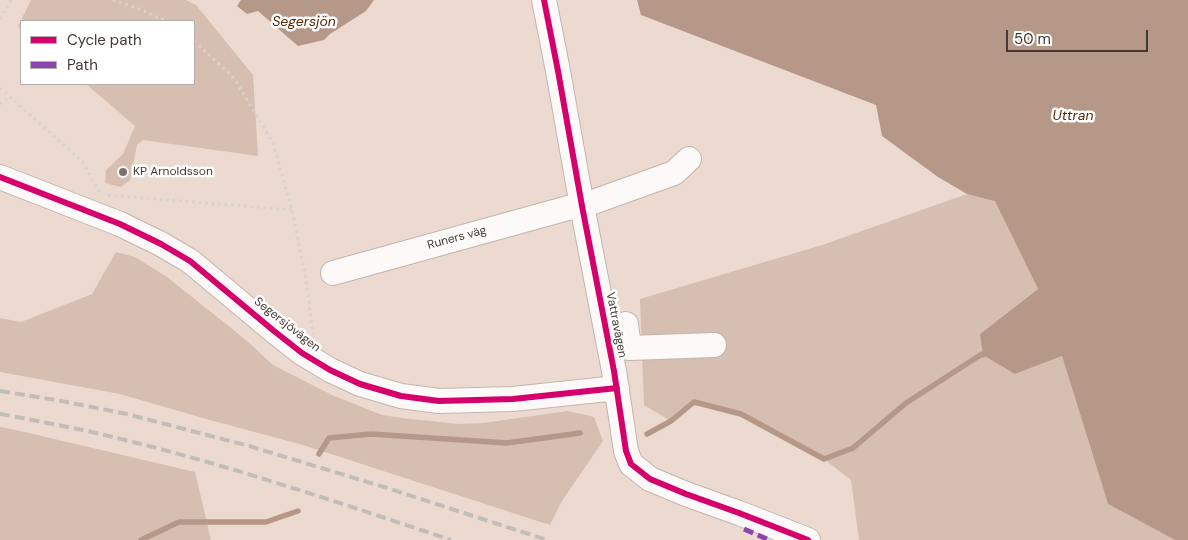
<!DOCTYPE html>
<html>
<head>
<meta charset="utf-8">
<style>
	body { margin:0 }
	#map { position:relative; width:1188px; height:540px; overflow:hidden; background:#ecdad0; font-family:"DM Sans",sans-serif }
	canvas { display:block }
	.legend { position:absolute; left:20px; top:20px; width:175px; height:65px; box-sizing:border-box; background:#fff; border:1px solid #b5afad; margin:0; padding:6px 9px; list-style:none; font-size:15px; color:#453831 }
	.legend li { display:flex; align-items:center; gap:10px; height:25px }
	.legend b { width:25px; border:1px solid #b5afad }
	.scale { position:absolute; left:1006px; top:30px; width:142px; height:22px; box-sizing:border-box; border:2px solid #453831; border-top:0; padding-left:6px; font-size:15px; line-height:18px; white-space:nowrap; color:#453831; -webkit-text-stroke:4px #fff; paint-order:stroke }
</style>
</head>
<body>
<div id="map">
<canvas width="1188" height="540"></canvas>
<ul class="legend">
<li><b style="height:6px;background:#d6006c"></b>Cycle path</li>
<li><b style="height:6px;background:#8e44ad"></b>Path</li>
</ul>
<div class="scale">50 m</div>
</div>
<script>
const c = document.querySelector('canvas').getContext('2d');
c.lineJoin = 'round';
function paint(path, color) {
  c.fillStyle = color;
  c.fill(path, 'evenodd');
}
function stroke(path, color, width, dash) {
  c.strokeStyle = color;
  c.lineWidth = width;
  c.lineCap = dash ? 'butt' : 'round';
  c.setLineDash(dash || []);
  c.stroke(path);
}
function label(font, color, halo, rows, align = 'center') {
  c.font = font + ' "DM Sans",sans-serif';
  c.lineWidth = 5;
  c.setLineDash([]);
  c.textBaseline = 'middle';
  c.strokeStyle = halo;
  c.fillStyle = color;
  for (const [text, x, y, turn = 0] of rows) {
    c.save();
    c.translate(x, y);
    c.rotate((+turn || 0) * Math.PI / 180);
    c.textAlign = isNaN(turn) ? turn : align;
    if (halo) c.strokeText(text, 0, 0);
    c.fillText(text, 0, 0);
    c.restore();
  }
}
paint(new Path2D(`
	M31 0H186L196 5 253 75 258 156 143 140 137 145 130 180 121 187 105 183 106 170 123 154 135 126 86 84H194V21H21V29L18 26Z
	M967 194 995 200 1038 289 980 334 1015 374 1062 356 1108 504 1175 540H859L851 480 824 459 741 414 694 402 671 421 644 405 640 299 822 245Z
	M116 252 135 257 167 277 246 340 273 365 332 395 382 415 402 418 459 424 483 423 568 411 594 417 603 441 562 501 550 525 303 445 206 419 120 394 0 372V318L21 322 92 294Z
	M0 427 16 430 195 472 211 540H0Z`), '#d6beb1');
paint(new Path2D(`
	M241 0H374L366 11 330 34 324 40 298 46 258 11 247 14 237 6Z
	M637 0H1188V540H1175L1108 504 1062 356 1015 374 983 355 980 334 1038 289 995 201 967 194 938 177 882 136 876 105 641 15Z`), '#b69888');
stroke(new Path2D(`
	M647 434 671 421 694 402 741 414 824 459 853 448 906 403 982 354 983 355
	M319 454 329 438 371 434 507 443 580 433
	M141 540 179 522H266L298 511`), '#b69888', 5.5);
const minor = new Path2D(`
	M544 0 558 71 582 206 614 371 626 451 631 464 650 479 686 494 739 513 808 540
	M0 177 120 224 161 244 190 261 274 331 302 353 330 370 360 384 401 396 439 401 513 399 617 388
	M333 273 568 208 582 206 674 173 689 159
	M626 324 629 348
	M609 344 629 348 714 345`);
stroke(minor, '#c3b5ad', 26);
stroke(new Path2D(`
	M113 0 142 10 165 21
	M0 19 11 0
	M194 41 234 78 273 143 292 210 306 278 313 335
	M0 88 82 161 100 193
	M0 104 9 97
	M108 195 292 210`), '#d8d2d0', 3, [2.5, 4]);
stroke(minor, '#fcf9f8', 24);
stroke(new Path2D(`
	M0 391 56 400 127 414 249 446 384 487 547 540
	M0 414C32 420 65 426 96 433 217 461 334 501 451 540`), '#c2bdbb', 4, [10, 5]);
stroke(new Path2D(`
	M744 529 769 540`), '#8e44ad', 5, [10, 5]);
stroke(new Path2D(`
	M544 0 558 71 582 206 614 371 626 451 631 464 650 479 686 494 739 513 808 540
	M0 177 120 224 161 244 190 261 274 331 302 353 330 370 360 384 401 396 439 401 513 399 617 388`), '#d6006c', 6);
for (const [x, y, r, color] of [
	[123,172,5,"#7f7169"]
]) {
  const dot = new Path2D();
  dot.arc(x, y, r, 0, 2 * Math.PI);
  c.fillStyle = color;
  c.fill(dot);
  stroke(dot, '#fff', 2);
}
label('12px', '#453831', '#fff', [
	["KP Arnoldsson",133,172]
], 'left');
label('12px', '#453831', '#fff', [
	["Runers väg",457,238,-15],
	["Segersjövägen",287,325,38],
	["Vattravägen",616,325,79]
]);
label('italic 14px', '#572806', '#fff', [
	["Segersjön",304,22],
	["Uttran",1073,116]
]);
</script>
</body>
</html>
